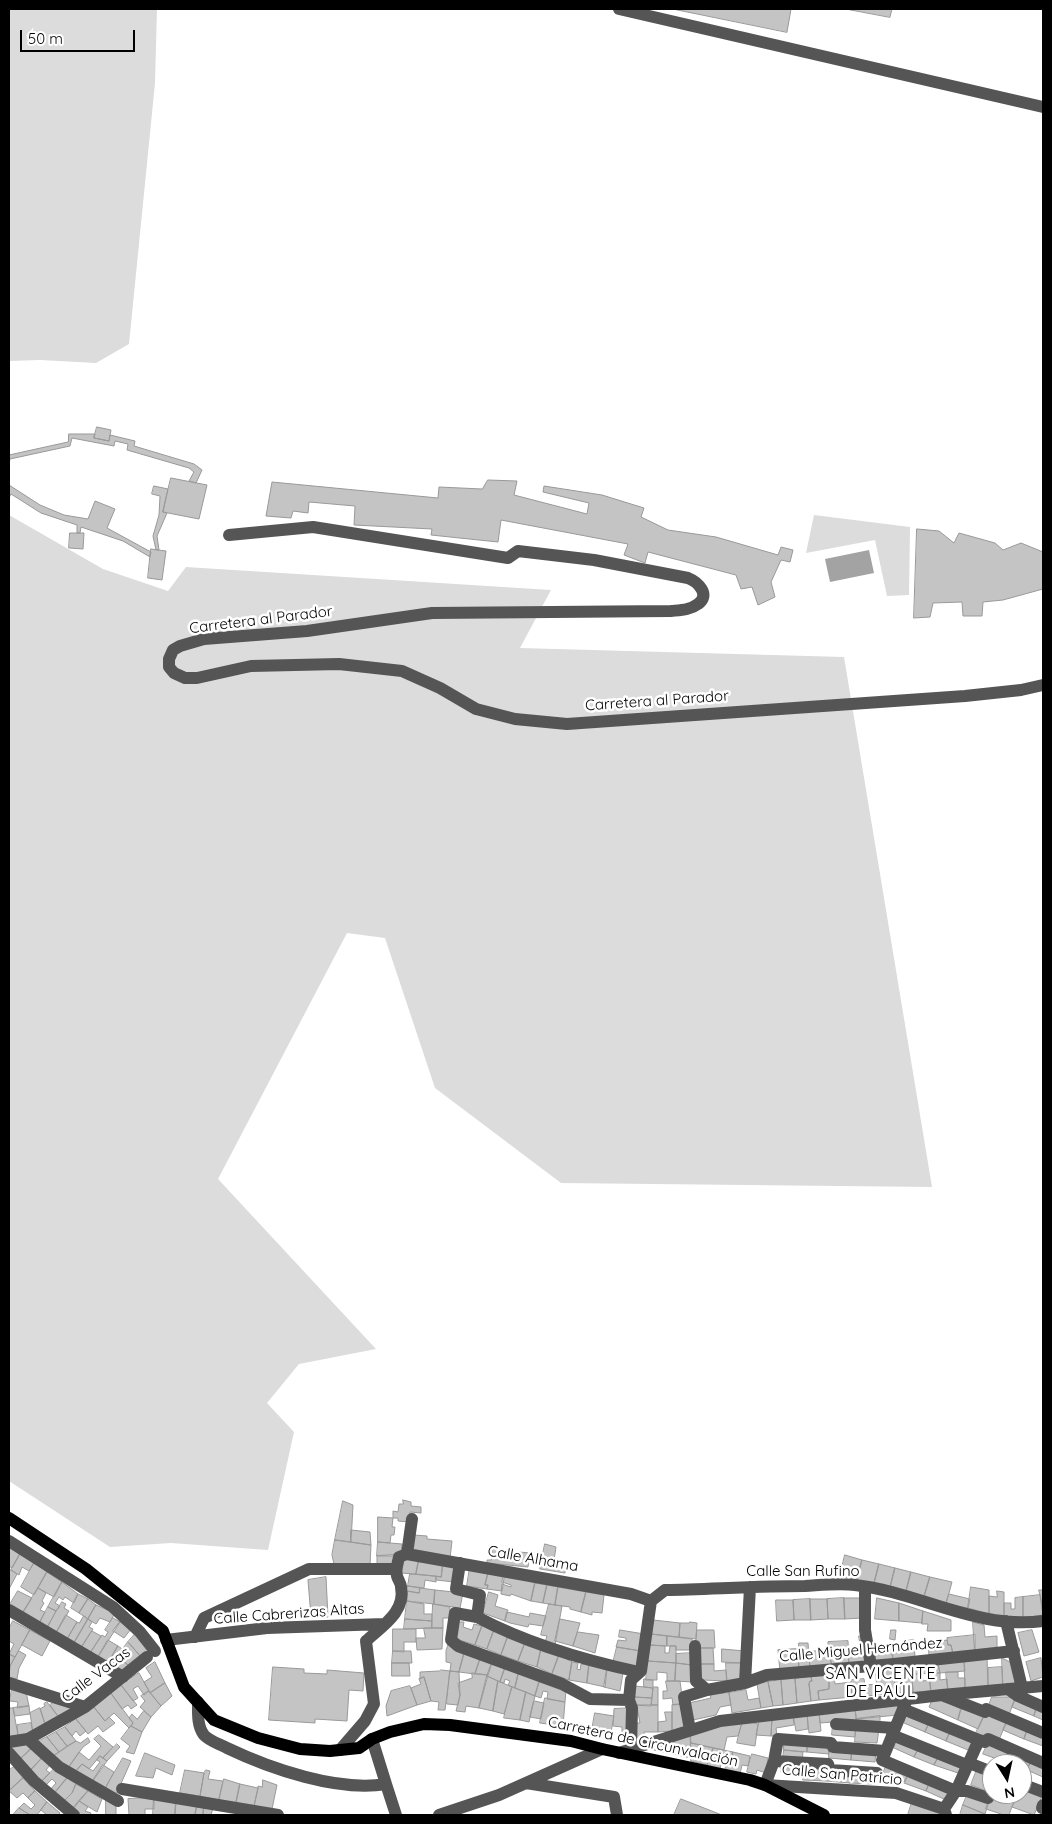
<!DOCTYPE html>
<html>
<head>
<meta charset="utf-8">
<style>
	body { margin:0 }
	#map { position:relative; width:1052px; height:1824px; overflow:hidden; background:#fff; font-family:Quicksand,sans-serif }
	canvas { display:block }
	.frame { position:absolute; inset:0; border:10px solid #000; pointer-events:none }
	.north { position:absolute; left:982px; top:1754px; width:50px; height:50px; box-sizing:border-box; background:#fff; border:1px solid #999; border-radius:50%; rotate:170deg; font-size:14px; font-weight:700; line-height:20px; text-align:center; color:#000 }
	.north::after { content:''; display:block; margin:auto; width:18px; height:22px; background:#000; clip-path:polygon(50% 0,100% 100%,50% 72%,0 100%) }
	.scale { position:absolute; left:20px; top:30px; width:115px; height:22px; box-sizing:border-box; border:2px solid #000; border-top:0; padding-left:6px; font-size:15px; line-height:18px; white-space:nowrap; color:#000; -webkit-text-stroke:4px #fff; paint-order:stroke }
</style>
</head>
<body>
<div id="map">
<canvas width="1052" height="1824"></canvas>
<div class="frame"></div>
<div class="north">N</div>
<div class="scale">50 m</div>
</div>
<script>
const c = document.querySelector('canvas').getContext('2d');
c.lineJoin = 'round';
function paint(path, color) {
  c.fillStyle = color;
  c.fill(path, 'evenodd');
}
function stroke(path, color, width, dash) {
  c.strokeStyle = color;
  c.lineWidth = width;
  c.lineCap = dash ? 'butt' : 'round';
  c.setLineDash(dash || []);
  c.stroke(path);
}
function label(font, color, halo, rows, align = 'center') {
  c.font = font + ' Quicksand,sans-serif';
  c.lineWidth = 5;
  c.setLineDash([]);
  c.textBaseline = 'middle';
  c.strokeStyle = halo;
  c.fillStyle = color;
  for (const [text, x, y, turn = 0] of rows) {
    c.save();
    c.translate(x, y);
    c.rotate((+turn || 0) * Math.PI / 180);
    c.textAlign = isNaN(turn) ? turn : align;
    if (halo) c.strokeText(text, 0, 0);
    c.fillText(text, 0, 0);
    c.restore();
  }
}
paint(new Path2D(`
	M9 9H157L155 83 129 344 96 363 40 360 9 361Z
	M9 515 103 569 168 591 186 567 551 590 520 648 844 657 932 1187 561 1183 435 1088 385 938 347 933 218 1179 376 1349 299 1364 267 1403 294 1432 268 1550 171 1543 110 1547 9 1481Z
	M814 515 910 527 909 595 887 596 875 540 806 553Z`), '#dcdcdc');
paint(new Path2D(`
	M869 550 874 573 830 582 825 559Z`), '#a3a3a3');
const building = new Path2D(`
	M673 9H791L787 32Z
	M846 9H892L890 17Z
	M97 427 111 430 109 441 94 438Z
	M69 434H95L94 438 109 441 110 435 135 441 134 446 194 464 202 470 196 483 189 481 194 472 189 468 127 450 128 444 115 441 114 446 72 438 70 446 10 459 9 463V455L68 442Z
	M171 478 207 485 199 519 163 512Z
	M488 480 517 481 514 495 587 514 589 503 543 492 544 486 602 495 644 508 641 517 668 530 716 537 778 555 781 547 793 550 790 562 781 560 771 582 775 597 758 605 752 587 741 589 736 575 648 552 645 563 624 555 628 544 501 520 498 542 431 535 432 529 354 525 355 506 309 502 308 513 293 511 291 518 266 516 272 482 438 498 439 487 482 489Z
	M9 485 40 505 64 515 88 519 95 501 115 509 107 528 151 552 150 557 123 541 81 527 80 533H77V525L41 513 11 494 9 498Z
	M154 486 168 489 163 512 167 513 157 536 159 550H156L153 536 159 515 160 496 152 494Z
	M917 529 939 531 954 543 959 533 995 543 1003 550 1021 543 1043 552V589L1003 600 983 602 982 616H963L962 602 933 603 930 617 914 618Z
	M70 533H84L83 549 69 548Z
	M151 549 166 551 162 580 148 578Z
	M403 1500 411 1502V1506L421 1507V1513L410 1512 409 1522 398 1521V1518H393V1511L398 1512 399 1504H403Z
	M343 1501 353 1505 351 1542 335 1540Z
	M378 1517 393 1518 392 1527H395L394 1535H391L390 1543 378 1542Z
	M351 1530 370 1532 371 1545 351 1542Z
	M414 1535 427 1536V1539L452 1541 450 1558 413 1553Z
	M335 1540 371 1545 370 1565 334 1564 332 1555Z
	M378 1542 402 1544 401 1556H377Z
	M545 1544 556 1547 554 1560 567 1562 565 1573 540 1569Z
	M493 1545H497V1550L530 1553 528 1567 487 1563V1560H491Z
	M9 1547 20 1554 12 1568 9 1566Z
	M20 1554 34 1563 29 1571 22 1567 19 1575 11 1570Z
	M395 1555 396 1565H377V1556Z
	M845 1555 862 1560 857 1580 840 1576Z
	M402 1557 419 1559 416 1574 400 1573Z
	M419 1559 443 1563 441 1577 416 1574Z
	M862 1560 879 1564 874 1584 857 1580Z
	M34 1563 47 1572 34 1595 21 1587Z
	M443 1563 456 1565 454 1582 436 1580V1576L441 1577Z
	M879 1564 895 1568 890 1588 874 1584Z
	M470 1567 489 1570 485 1585H488L487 1589 467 1586Z
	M895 1568 911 1572 906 1592 890 1588Z
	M11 1570 17 1574 9 1589V1573Z
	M489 1570 505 1572 502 1591 487 1589 488 1585H485Z
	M47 1572 62 1582 54 1597 38 1588Z
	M505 1572 535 1583 531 1601 511 1594 510 1596 501 1594 502 1584 511 1587V1585L502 1582Z
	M911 1572 930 1577 924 1597 906 1592Z
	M410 1574 436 1576V1582L425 1580 424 1588 408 1586Z
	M326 1577 328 1617H311L308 1580Z
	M930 1577 952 1582 946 1604 924 1597Z
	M62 1582 78 1594 74 1603 65 1597 63 1600 59 1597 55 1603 60 1606 56 1611 48 1607Z
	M535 1583 547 1585 543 1603 531 1601Z
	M547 1585 558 1587 555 1605 543 1603Z
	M408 1586 420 1588 419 1593 407 1591Z
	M558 1587 586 1592 581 1612 570 1609V1607L555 1605Z
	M971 1587 989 1590V1614L968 1608Z
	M38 1588 46 1593 42 1601 44 1603 40 1610 45 1612 39 1624 22 1614Z
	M420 1588 435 1590 434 1604 407 1601V1591L419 1593Z
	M435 1590 463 1593 460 1608 434 1604Z
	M1039 1590H1043V1609L1040 1595Z
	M18 1591 32 1598 22 1614 9 1606Z
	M997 1591 1004 1592V1619L989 1614V1596L997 1597Z
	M489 1592 498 1595 495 1606 508 1610 505 1621 483 1613Z
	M586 1592 604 1595 602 1613 592 1612V1615L581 1612Z
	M78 1594 88 1599 79 1613 71 1608Z
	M949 1594 970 1599 968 1608 946 1604Z
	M1040 1595 1043 1615 1023 1618V1597Z
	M1023 1597V1618L1004 1619V1603H1011V1609H1015V1598Z
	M844 1598 845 1619H828L827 1599Z
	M844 1598H862V1618L845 1619Z
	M877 1598 899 1603V1621L875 1619Z
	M88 1599 96 1605 88 1619 79 1613Z
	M810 1599 811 1620H794L793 1600Z
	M810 1599H827L828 1619 811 1620Z
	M776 1600H793L794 1620 777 1621Z
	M407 1601 424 1604V1614H432V1621L405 1619Z
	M62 1602 66 1604 64 1608 69 1611 56 1633 47 1628Z
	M899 1603 923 1611 922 1623 899 1621Z
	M433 1604 450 1607 449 1618H443V1628H432Z
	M549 1604 562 1606 555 1645 545 1642 547 1636 541 1635Z
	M96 1605 115 1613 110 1622 100 1618 96 1624 88 1619Z
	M48 1607 56 1611 47 1628 39 1624Z
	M923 1611 951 1620V1631H927L928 1624H922Z
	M507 1612 529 1617 530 1613 546 1616 543 1626 529 1624 528 1627 510 1623 505 1621Z
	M66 1615 77 1622 67 1639 56 1633Z
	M84 1616 88 1619 74 1643 67 1639 77 1622 79 1623Z
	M113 1618 120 1622 98 1657 90 1653 102 1635 105 1637 108 1632 105 1630Z
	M88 1619 92 1622 89 1627 93 1629 81 1648 74 1643Z
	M405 1619 432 1621V1628L404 1629Z
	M560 1619 580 1623 573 1646 555 1641Z
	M653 1620 680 1623 679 1637 651 1634Z
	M13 1621 30 1630 15 1657 9 1654 14 1644 9 1641V1629Z
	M120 1622 131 1629 124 1638 113 1631Z
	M457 1622H464L463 1627 472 1630 474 1624 482 1626 475 1645 453 1638Z
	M690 1622 697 1623 696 1639 679 1637 680 1623H689Z
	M973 1622 984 1625 985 1637 997 1636V1650L975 1651Z
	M482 1626 494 1630 487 1649 475 1645Z
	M424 1628H443L442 1649 417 1650 416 1638H425Z
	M393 1629H416V1642H404V1652L393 1651Z
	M30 1630 50 1641 42 1656 22 1645Z
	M494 1630 508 1636 501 1655 487 1649Z
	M620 1630 644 1634 641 1651 616 1647 618 1640 626 1641V1638L619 1637Z
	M697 1630H714L715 1648H699V1641H696V1639Z
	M891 1630H896L895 1640 890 1639Z
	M1032 1630 1039 1652 1024 1656 1018 1633Z
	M92 1631 101 1636 90 1653 81 1648Z
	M578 1632 599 1635 595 1653 573 1646Z
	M136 1633 153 1650 142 1658 128 1642Z
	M651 1634 667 1636V1646L650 1645Z
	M975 1635V1651L953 1654 951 1645H948L947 1638Z
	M508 1636 525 1643 518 1661 501 1655Z
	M667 1636 692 1639V1650H676V1646H667Z
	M859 1636H865L868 1663 849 1665 848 1654 861 1653Z
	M108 1640 118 1646 108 1663 98 1657Z
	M914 1640 915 1658 893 1660 891 1649 906 1648V1641Z
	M933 1640V1642L947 1640 948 1645H951L953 1654 929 1656 928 1641Z
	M848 1641 849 1665 832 1666 830 1656 842 1655V1647L828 1648V1642Z
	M128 1642 142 1658 130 1667 124 1661 131 1655 123 1649Z
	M449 1643 465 1650 459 1672 450 1671 451 1663 446 1662V1651Z
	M525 1643 541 1649 537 1667 518 1661Z
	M799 1643H808L810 1669 799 1670Z
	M892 1644 893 1660 874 1662 873 1652 883 1651V1645Z
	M650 1645 665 1646V1653H669L670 1646H676V1663L648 1661Z
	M118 1646 125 1651 118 1657 130 1667 125 1672 108 1663Z
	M617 1647 641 1651 638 1667 613 1663Z
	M699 1648H713L714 1664H701Z
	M541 1649 559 1655 552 1674 537 1667Z
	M722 1649 745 1651 743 1663 722 1662Z
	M798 1649 799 1670 780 1672 778 1650Z
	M465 1650 481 1656 475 1674 459 1672Z
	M828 1650 832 1666 810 1669 809 1652Z
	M19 1651 26 1655 19 1668 17 1679 9 1677 10 1666Z
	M393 1651H411L412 1663H392Z
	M692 1653V1665L676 1663V1654Z
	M9 1654 15 1657 10 1666 9 1673Z
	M559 1655 572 1662 569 1680 552 1674Z
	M481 1656 493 1660 488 1675 475 1674Z
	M987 1658 988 1688 965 1689 964 1661Z
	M1002 1658 1016 1665 1017 1686 1003 1687Z
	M1041 1658 1043 1677 1031 1681 1026 1662Z
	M493 1660 506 1665 500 1682 487 1676Z
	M648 1661 676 1663 675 1681H667V1673L657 1672V1680H646Z
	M964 1661 965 1671 940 1673 938 1664Z
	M155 1662 165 1683 150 1693 144 1682 152 1677 146 1668Z
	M572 1662 578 1663 577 1669 580 1670 581 1664 589 1665 587 1683 569 1680Z
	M392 1663H409L410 1676H392Z
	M676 1663 692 1665V1682L675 1681Z
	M726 1663H743L742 1681H727Z
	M701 1664H714V1671L726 1670 727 1681 702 1680Z
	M938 1664 940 1673 915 1674V1666Z
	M506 1665 519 1671 515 1688 508 1685 510 1681 505 1679 504 1683 500 1682Z
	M589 1665 607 1669 605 1687 587 1683Z
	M915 1666V1674L912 1675 913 1692 896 1693 893 1668Z
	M273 1667 304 1669V1673L327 1674V1670L364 1673 363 1691 349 1690 347 1721 315 1719V1723L269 1720Z
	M1002 1667 1003 1687 988 1688V1668Z
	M893 1668 896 1693 878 1695 875 1670Z
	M607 1669 623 1673 620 1691 604 1687Z
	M441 1670 450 1671 445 1710H438L439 1702 431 1701 424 1677 420 1679V1672L439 1671Z
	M450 1671 459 1672 460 1695 458 1705 447 1704Z
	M519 1671 540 1679 535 1696 515 1688Z
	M946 1672H958V1678H965V1689L948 1690Z
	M139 1673 149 1691 144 1695 138 1686 133 1689 138 1698 133 1701 121 1685Z
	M472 1673 488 1675 479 1708 466 1706 465 1712 456 1711 460 1695 458 1683 472 1678Z
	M929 1673H940V1680L947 1679 948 1690 931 1691Z
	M834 1674 835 1684 851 1682 852 1697 819 1700 818 1691 829 1689V1675Z
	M922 1674 923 1681 930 1680 931 1691 913 1692 912 1675Z
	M829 1675V1689L818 1691 819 1700 811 1701 809 1684 810 1681H812L811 1677Z
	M487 1676 498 1681 493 1711 479 1708Z
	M424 1677 431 1701 417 1705 411 1688 421 1684 419 1679Z
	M811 1677 812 1681H810L809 1684 811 1701 797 1703 795 1679Z
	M540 1679 566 1690 565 1702 547 1699 548 1692 543 1691 541 1698 535 1696Z
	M644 1679 653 1680V1687H658V1705H651L653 1688 644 1687Z
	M795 1679 797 1703 783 1705 781 1680Z
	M864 1679 865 1685 877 1684 878 1695 852 1697 851 1680Z
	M781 1680 783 1705 773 1706 768 1682Z
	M498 1681 512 1687 504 1714 493 1711Z
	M666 1681H680L683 1704 673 1705 672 1698 663 1699V1691H667Z
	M768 1682 773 1706 761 1708 757 1684Z
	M165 1683 172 1696 161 1706 150 1693Z
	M121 1685 137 1705 131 1709 128 1705 122 1709 110 1692Z
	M410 1686 417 1705 387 1716 386 1706 391 1691Z
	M635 1686 653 1688 652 1698 634 1697Z
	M512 1687 526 1692 520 1720 504 1718Z
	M12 1688 26 1692 29 1706 17 1708 18 1702 10 1701Z
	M746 1690 748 1700 759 1698 761 1708 732 1713 729 1693Z
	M149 1691 161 1706 151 1717 140 1707 145 1701 141 1696Z
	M110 1692 133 1723 129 1728 114 1713 105 1721 93 1706Z
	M526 1692 535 1696 529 1722 520 1720Z
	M729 1693 731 1705 720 1707 716 1715 693 1720 689 1703 711 1698 710 1695Z
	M634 1697 652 1698 651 1706 633 1705Z
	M992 1697H1016L1008 1717 988 1708Z
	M1016 1697 1037 1706 1034 1716 1012 1707Z
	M545 1698 565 1702 563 1726 540 1723Z
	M940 1699 961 1709 958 1720 929 1707 932 1700Z
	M57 1700 78 1706 60 1719 50 1705Z
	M534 1701 544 1703 541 1719 530 1717Z
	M47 1702 60 1719 46 1727 40 1709 45 1706 44 1704Z
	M683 1704 688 1726 672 1731V1705Z
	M898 1704V1715L856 1719 855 1708Z
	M633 1705H658V1732H644L645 1740 635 1741V1723H640L638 1712Z
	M29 1706 30 1714 15 1716 13 1708Z
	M93 1706 105 1721 109 1717 115 1723 103 1732 98 1726 88 1734 76 1719Z
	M1037 1706 1043 1708V1720L1034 1716Z
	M9 1708H13L18 1735 9 1736Z
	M40 1708 46 1727 33 1733 30 1713Z
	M632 1708 628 1739 622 1736V1727L613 1726 614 1709Z
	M855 1708 857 1724 833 1722 820 1723 819 1712Z
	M961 1709 985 1714 978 1729 958 1720Z
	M144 1711 151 1717 142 1732 131 1726 133 1723 129 1718 132 1714 137 1719Z
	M665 1712H672V1731L658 1732V1722L666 1721Z
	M819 1712 821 1731 809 1733 807 1713Z
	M908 1712 930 1721 925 1732 904 1723Z
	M595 1713 614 1716 611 1732 592 1730Z
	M807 1713 808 1729 796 1731 793 1715Z
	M985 1714 1008 1719 998 1742 975 1735Z
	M793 1715 794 1725 776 1728 777 1736H771L772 1718Z
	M880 1716V1726L857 1724 856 1719Z
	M772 1718 771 1736 756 1735 759 1720Z
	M76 1719 86 1731 80 1736 76 1731 72 1736 65 1727Z
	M1008 1719 1028 1728 1024 1739 1003 1730Z
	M743 1720 758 1724 755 1746 737 1743Z
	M743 1720 738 1736 727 1737 724 1750 691 1743 690 1734Z
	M930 1721 951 1730 946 1741 925 1732Z
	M31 1723 33 1733 18 1735 17 1725Z
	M833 1725 856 1727 855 1737 832 1735Z
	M131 1726 142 1732 134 1754 126 1752 130 1746 121 1739Z
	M65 1727 76 1741 67 1746 56 1732Z
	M856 1727 879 1729 877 1743 855 1742Z
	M1028 1728 1043 1735V1746L1024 1739Z
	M951 1730 973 1739 968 1750 946 1741Z
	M56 1732 67 1746 59 1752 47 1737Z
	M690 1734 691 1758 654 1750V1745Z
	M99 1735 113 1747 103 1758 100 1756 89 1769 82 1764 75 1772 68 1768 79 1752 89 1760 101 1746 94 1739Z
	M47 1737 59 1752 53 1756 39 1741Z
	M88 1738 90 1742 83 1747 68 1768 53 1756 76 1741 80 1743Z
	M897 1739 919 1748 914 1757 894 1748Z
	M784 1740 808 1742 807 1752 784 1750Z
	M989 1741 1013 1751 1008 1763 983 1754Z
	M808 1742 829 1748V1754L807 1752Z
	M27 1743 32 1748 18 1761 9 1747Z
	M691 1743 713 1748 711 1757H709L707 1765 691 1761Z
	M117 1744 120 1747 107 1761 103 1758Z
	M32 1748 42 1758 29 1772 18 1761Z
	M713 1748 733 1752 731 1762 722 1760 720 1769 707 1765 709 1757H711Z
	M829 1748 852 1750 851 1760 829 1758Z
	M919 1748 939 1756 934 1765 914 1757Z
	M784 1750 803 1752 802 1761 783 1759Z
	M852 1750 876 1751 875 1762 851 1760Z
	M1013 1751 1032 1759 1027 1770 1022 1768V1764L1008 1763Z
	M733 1752 750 1756 748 1766 742 1765 740 1774 725 1770 726 1761 731 1762Z
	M145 1753 175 1765 172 1775 156 1768 153 1778 136 1776Z
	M752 1754 768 1758 766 1773 757 1770 756 1774 747 1772Z
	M100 1756 107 1761 92 1782 75 1772 82 1764 93 1771 100 1762 97 1760Z
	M939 1756 961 1766 958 1773 934 1765Z
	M42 1758 50 1765 46 1770 50 1773 40 1783 29 1772Z
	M123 1758 131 1761 116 1795 105 1789Z
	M1032 1759 1043 1764V1777L1027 1770Z
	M781 1763 804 1764 803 1775 781 1772Z
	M887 1763 909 1773 905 1782 883 1774Z
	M804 1764 827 1766 826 1781 803 1780Z
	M103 1765 114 1772 105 1789 92 1782Z
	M14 1767 23 1778 9 1791V1770Z
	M978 1767 992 1773V1790L989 1792 971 1785Z
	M54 1769 67 1778 53 1795 49 1791 56 1783 52 1779 44 1787 40 1783Z
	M185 1770 204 1773 200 1796 180 1793Z
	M206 1770 210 1771 208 1779 223 1781 219 1800 200 1796 204 1773Z
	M827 1772 850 1773V1783L826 1781Z
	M850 1773 872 1774V1784L850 1783Z
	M909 1773 930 1782 926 1791 904 1783Z
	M23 1778 35 1791 28 1798 23 1793 17 1798 9 1791Z
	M67 1778 76 1784 72 1793 62 1803 53 1795Z
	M224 1779 240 1784 236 1803 219 1800Z
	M263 1780 277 1785 272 1809 254 1806 258 1788V1786L262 1787Z
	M930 1782 950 1791 946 1800 926 1791Z
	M76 1784 88 1791 71 1811 62 1803 72 1793Z
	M240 1784 258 1788 254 1806 236 1803Z
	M1022 1786 1043 1794 1034 1815 1012 1807 1018 1794H1022Z
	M35 1791 47 1802 37 1815H30L19 1808 24 1803 31 1809 35 1805 28 1798Z
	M88 1791 102 1799 97 1812 79 1801Z
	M968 1793 989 1801 985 1814 963 1805Z
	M992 1793 1014 1801 1009 1815H1004L986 1809Z
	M154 1798 176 1802 175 1815H153Z
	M154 1798V1809H145V1815H129L128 1799Z
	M681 1799 722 1815H674Z
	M913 1799 941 1810 939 1815H908Z
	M106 1800 116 1804V1815H106Z
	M79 1801 88 1807 85 1811 91 1813 90 1815H76L71 1811Z
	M47 1802 60 1813 58 1815H47L41 1810Z
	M176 1802 197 1806 195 1815H175Z
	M963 1805 985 1814 984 1815H960Z
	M197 1806H204L203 1815H195Z
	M204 1806 213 1808 211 1815H203Z
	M19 1808 30 1815H13Z`);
paint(building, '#c4c4c4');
stroke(building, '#999', 1);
stroke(new Path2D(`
	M619 9 1043 107
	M229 535 313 527 508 558 518 551 594 560 688 578C698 582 711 595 698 604 690 610 681 610 671 611L432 613 307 631 204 639 180 646 173 650 169 659V667L174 673 185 678H197L251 666 339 664 402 671 440 688 476 709 515 719 567 724 965 696 1021 690 1043 685
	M9 1541 113 1607 140 1632 155 1651
	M407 1554 631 1594 651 1601
	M460 1563 456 1589 480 1595 477 1617 455 1613 451 1640 458 1646 562 1684 590 1699 629 1700
	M865 1587V1630L871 1666
	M651 1601 665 1590C712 1589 759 1586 805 1586 822 1585 839 1583 855 1585 919 1592 977 1630 1043 1621
	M9 1610 123 1677
	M477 1617C528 1644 583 1660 639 1672
	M1006 1621 1022 1688
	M195 1637 204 1618 309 1569H396
	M166 1640 267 1628 384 1624
	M695 1646 696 1681 707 1690
	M9 1683 85 1707
	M745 1683 750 1587
	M1008 1689 1018 1696 1043 1707
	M944 1696 985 1712 986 1709 1043 1733
	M198 1702C198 1713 197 1726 204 1735 209 1741 220 1744 227 1748 271 1769 338 1792 386 1784L396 1815
	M903 1709 979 1740
	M836 1724 894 1728
	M690 1730 684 1697 707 1690 745 1683 767 1675 894 1664 1014 1651
	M892 1735 967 1765
	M28 1739 59 1767 118 1801
	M372 1739 386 1784
	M9 1742 28 1739 85 1707 147 1657
	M631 1749 632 1708 629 1700 631 1680 641 1671 651 1601
	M340 1750 365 1721 374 1704 366 1641C382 1626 406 1612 401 1587 401 1583 398 1580 397 1576 395 1570 398 1563 399 1557L407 1554 412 1519
	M9 1753 34 1781 74 1815
	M619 1753 720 1721 942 1695 1043 1686
	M883 1758 907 1699
	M882 1760 956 1791H967L988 1798
	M774 1761 778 1739 831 1743 833 1747 885 1751
	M969 1763 992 1772
	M877 1773 830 1770 828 1764 774 1761 765 1785 896 1793 944 1809
	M526 1783 614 1797 617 1815
	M1022 1784 1043 1792
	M122 1789 278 1815
	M1042 1808 1043 1805
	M439 1815 499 1795 602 1749
	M946 1815 944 1809 956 1791 979 1740 985 1742 988 1739 1043 1763`), '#555', 12);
stroke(new Path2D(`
	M9 1518 86 1569 163 1631 184 1687 214 1720 258 1738 300 1749 330 1751 359 1748 372 1739 390 1732 424 1724 450 1725 571 1741 602 1749 750 1780 765 1785 824 1815`), '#000', 12);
label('15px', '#000', '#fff', [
	["Carretera al Parador",261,620,-7],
	["Carretera al Parador",657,701,-4],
	["Calle Alhama",533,1559,10],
	["Calle San Rufino",803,1571],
	["Calle Cabrerizas Altas",289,1614,-4],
	["Calle Miguel Hernández",861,1650,-5],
	["Calle Vacas",96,1675,-37],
	["Carretera de Circunvalación",643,1742,12],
	["Calle San Patricio",842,1775,5]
]);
c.letterSpacing = '1px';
label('16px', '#000', '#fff', [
	["SAN VICENTE",881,1674],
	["DE PAÚL",881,1692]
]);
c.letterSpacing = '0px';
</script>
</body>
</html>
